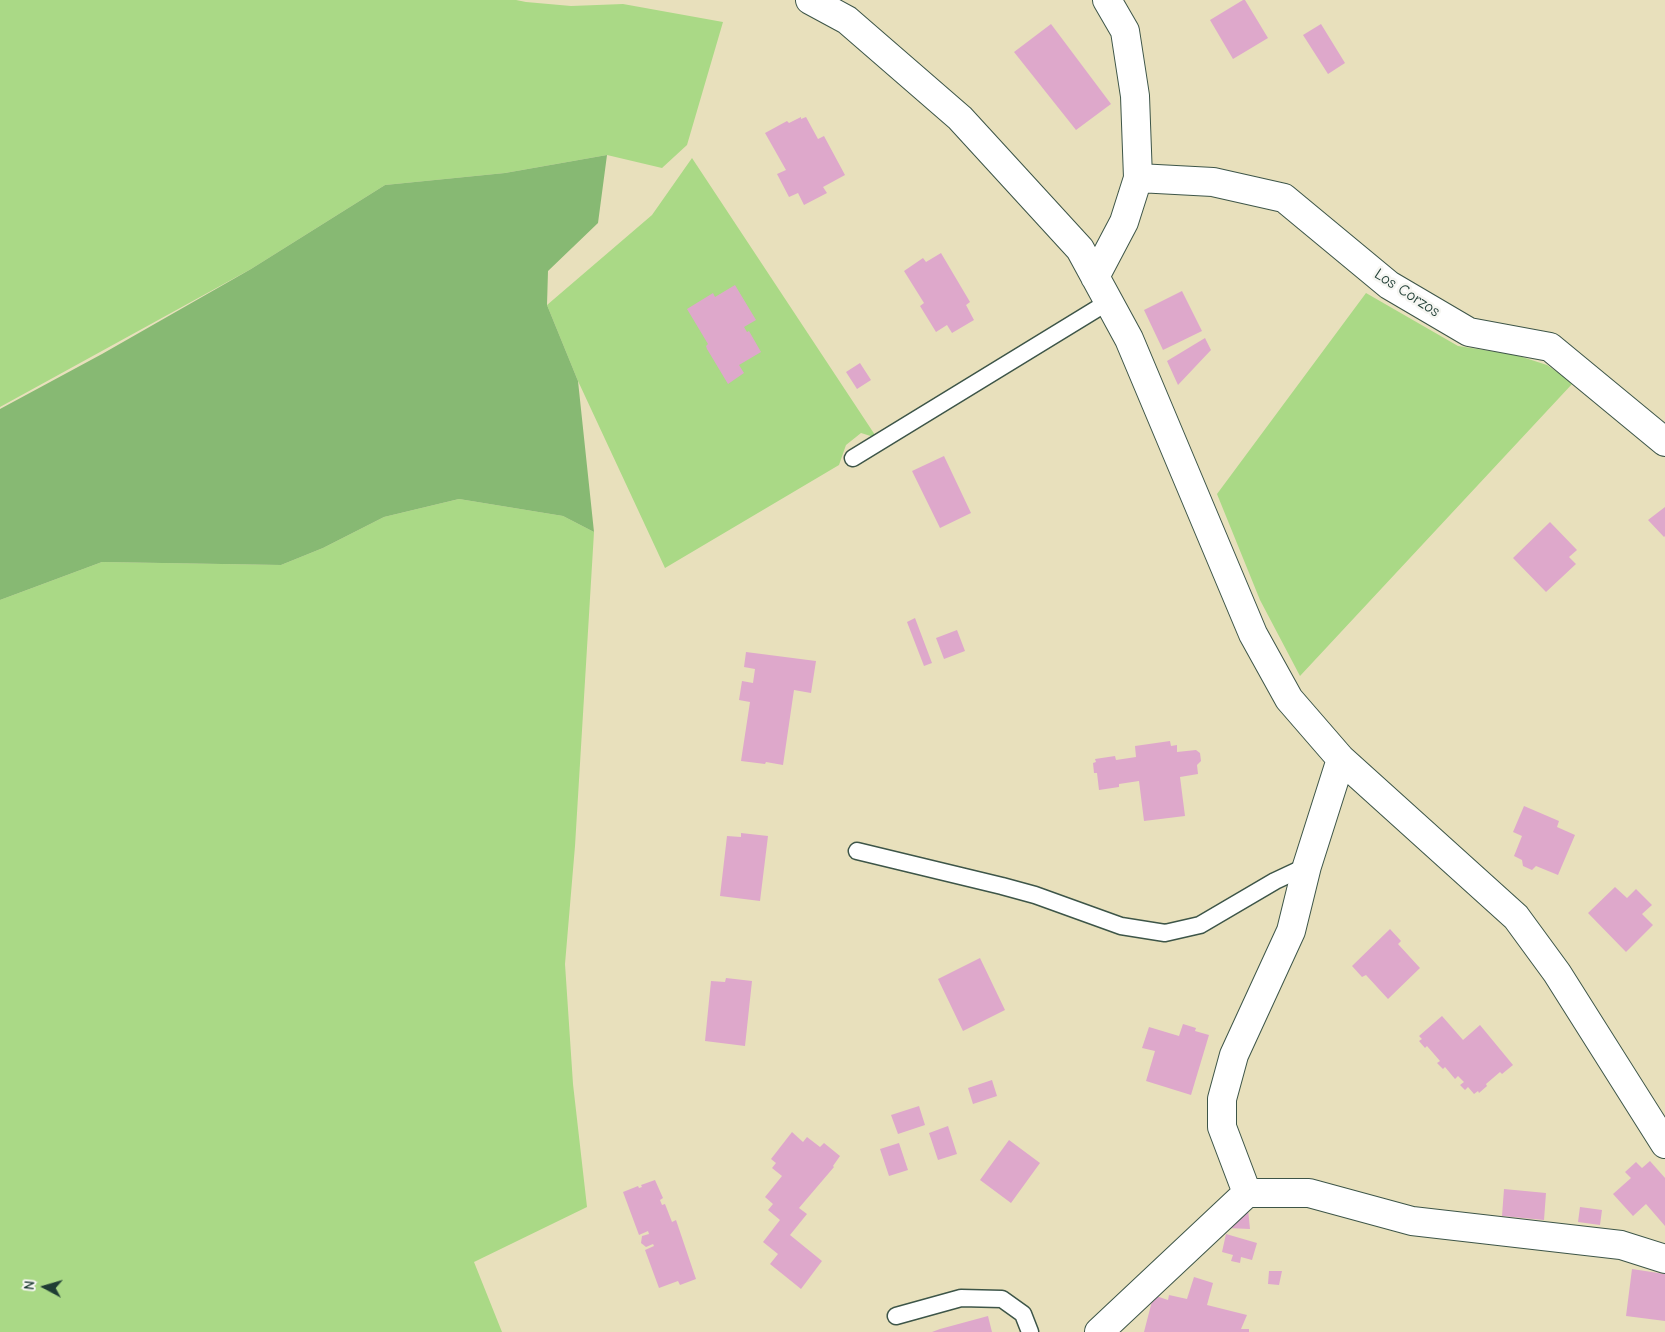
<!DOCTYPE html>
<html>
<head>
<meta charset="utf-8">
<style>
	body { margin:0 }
	#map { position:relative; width:1665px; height:1332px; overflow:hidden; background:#e8e0bc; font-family:"Comic Neue",sans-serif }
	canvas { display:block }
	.north { position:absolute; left:20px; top:1262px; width:50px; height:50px; -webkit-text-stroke:4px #f6f6f2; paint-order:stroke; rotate:276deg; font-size:14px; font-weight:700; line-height:20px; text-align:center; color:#1f3d34 }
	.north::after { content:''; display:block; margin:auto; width:18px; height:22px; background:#1f3d34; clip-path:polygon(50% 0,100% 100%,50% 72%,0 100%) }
</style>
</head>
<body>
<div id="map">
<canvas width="1665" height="1332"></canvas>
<div class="north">N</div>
</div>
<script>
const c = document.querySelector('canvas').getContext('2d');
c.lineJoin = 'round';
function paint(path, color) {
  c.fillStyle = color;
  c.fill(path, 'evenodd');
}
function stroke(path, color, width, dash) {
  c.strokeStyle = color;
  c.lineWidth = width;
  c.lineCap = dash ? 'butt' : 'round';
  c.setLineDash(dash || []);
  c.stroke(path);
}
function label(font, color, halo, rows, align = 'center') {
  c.font = font + ' "Comic Neue",sans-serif';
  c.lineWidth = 5;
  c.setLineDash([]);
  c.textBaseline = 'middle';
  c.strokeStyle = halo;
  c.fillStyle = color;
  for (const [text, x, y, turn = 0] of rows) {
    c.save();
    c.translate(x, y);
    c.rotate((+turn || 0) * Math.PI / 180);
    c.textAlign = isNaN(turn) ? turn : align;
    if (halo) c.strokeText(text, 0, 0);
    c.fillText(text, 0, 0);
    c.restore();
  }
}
paint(new Path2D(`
	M0 0H516L526 2 571 6 623 4 723 22 687 145 662 168 607 155 505 173 385 185 251 269 0 407Z
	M692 158 877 438 861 433 846 445 839 465 665 568 578 381 547 305 652 215Z
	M1366 293 1458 346 1516 355 1547 365 1573 383 1300 676 1260 600 1217 494Z
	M459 499 563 516 594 532 575 846 565 964 573 1084 587 1207 474 1262 502 1332H0V600L102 562 281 565 323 548 384 517Z`), '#aad986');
paint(new Path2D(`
	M607 155 598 223 548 271 547 305 578 381 594 532 563 516 459 499 384 517 323 548 281 565 102 562 0 600V409L102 354 251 269 385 185 505 173Z`), '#87b973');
paint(new Path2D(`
	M1243 0H1245L1268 38 1233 59 1210 20Z
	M1051 24 1111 104 1076 130 1014 52Z
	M1321 24 1345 63 1328 74 1303 35Z
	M801 117V119L806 117 818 139 824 136 845 175 823 187 827 193 804 205 798 193 789 197 777 174 786 170 765 133 787 121 789 123Z
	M941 253 970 302 966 305 974 320 952 333 947 325 936 332 920 306 924 303 904 271 923 258 926 262Z
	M735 285 756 320 744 327 747 332 749 331 761 352 739 365 744 373 728 384 707 349 706 346 708 344 687 309 713 293 715 297Z
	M1182 291 1202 331 1163 350 1144 310Z
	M1205 338 1211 350 1178 385 1167 361Z
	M860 363 871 380 857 389 846 372Z
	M944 456 971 513 940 528 912 471Z
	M1665 507V536L1664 537 1648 520Z
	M1550 522 1577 550 1569 557 1576 564 1546 592 1513 558Z
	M915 618 932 663 924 666 907 622Z
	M957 630 965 651 944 659 936 638Z
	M746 652 816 661 811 693 794 690 783 765 766 762 765 764 741 761 750 702 739 700 742 681 753 683 755 669 744 667Z
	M1170 741 1171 746 1177 745V752L1196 750 1200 753 1201 761 1197 765 1198 774 1180 777 1185 816 1144 821 1139 781 1119 784V787L1099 790 1097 773H1094L1093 763 1096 762 1095 759 1115 756 1116 760 1136 757 1135 746Z
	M1524 806 1559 821 1557 827 1575 835 1558 875 1536 866 1532 870 1523 866 1522 860 1514 856 1522 836 1513 832Z
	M741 833 768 836 760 901 720 896 727 836 741 837Z
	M1615 887 1627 898 1636 889 1652 905 1642 914 1653 925 1626 952 1588 913Z
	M1390 929 1401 941 1398 944 1420 968 1388 999 1366 975 1362 977 1352 966Z
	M980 958 1005 1010 963 1031 938 979Z
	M726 978 752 981 745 1046 705 1041 711 981 725 982Z
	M1442 1016 1463 1040 1480 1025 1513 1065 1502 1074 1500 1072 1486 1084 1487 1086 1479 1093 1478 1091 1474 1094 1468 1087 1465 1090 1460 1085 1464 1082 1458 1076 1455 1079 1445 1067 1443 1069 1437 1063 1440 1061 1427 1046 1425 1048 1419 1041 1422 1039 1419 1036Z
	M1183 1024 1196 1028 1195 1031 1209 1035 1191 1095 1146 1081 1155 1051 1142 1048 1149 1027 1179 1036Z
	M992 1080 997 1096 973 1104 968 1088Z
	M919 1106 925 1125 898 1134 891 1115Z
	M948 1126 957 1154 938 1160 929 1133Z
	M792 1132 803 1142 807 1137 820 1147 824 1143 840 1156 833 1166 834 1167 799 1208 807 1214 790 1235 822 1261 801 1289 770 1264 778 1254 763 1242 780 1220 768 1210 773 1204 765 1197 782 1176 772 1168 776 1163 771 1159Z
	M1009 1140 1040 1163 1011 1203 980 1180Z
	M899 1143 908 1170 889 1176 880 1149Z
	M1650 1161 1665 1178V1226L1646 1204 1633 1216 1613 1194 1631 1178 1625 1172 1636 1162 1642 1168Z
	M655 1180 663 1198 660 1200 662 1205 665 1204 672 1222 676 1220 696 1279 680 1285 678 1281 659 1288 645 1250 654 1246 653 1244 646 1247 641 1243 642 1236 649 1234 648 1231 639 1235 623 1192 638 1186 639 1188 642 1187 641 1185Z
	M1504 1189 1546 1193 1544 1220 1502 1216Z
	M1580 1207 1602 1210 1600 1225 1578 1222Z
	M1248 1209 1250 1229 1227 1228Z
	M1226 1234 1257 1243 1252 1260 1241 1257 1240 1263 1231 1261 1233 1255 1222 1252Z
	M1632 1269 1665 1274V1321L1626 1316Z
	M1269 1271H1282L1279 1285 1268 1284Z
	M1194 1277 1213 1283 1207 1305 1247 1315 1241 1329H1249V1332H1144L1152 1301H1154L1156 1296 1168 1300 1169 1295 1187 1299Z
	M988 1316 992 1332H932L940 1329Z`), '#dea8cb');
const service = new Path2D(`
	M853 458 1108 302
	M857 851 1002 886 1035 895 1121 926 1165 933 1200 925 1275 881 1307 866
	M896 1316 961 1298 1002 1299 1023 1314 1030 1332`);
const minor = new Path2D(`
	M810 0 847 20 960 118 1080 249 1129 339 1253 634 1289 699 1341 759 1516 917 1557 973 1665 1144
	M1138 178 1213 182 1284 198 1389 285 1469 332 1550 347 1665 442
	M1095 277 1124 222 1138 178 1135 96 1125 31 1107 0
	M1247 1193 1222 1127V1099L1234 1055 1291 931 1307 866 1341 759
	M1099 1332 1247 1193H1309L1412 1221 1621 1245 1665 1259`);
stroke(service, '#3d5548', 19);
stroke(minor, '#3d5548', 30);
stroke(service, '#fff', 16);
stroke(minor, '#fff', 28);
label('16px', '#1f3d34', '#f6f6f2', [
	["Los Corzos",1407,293,33]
]);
</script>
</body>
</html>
